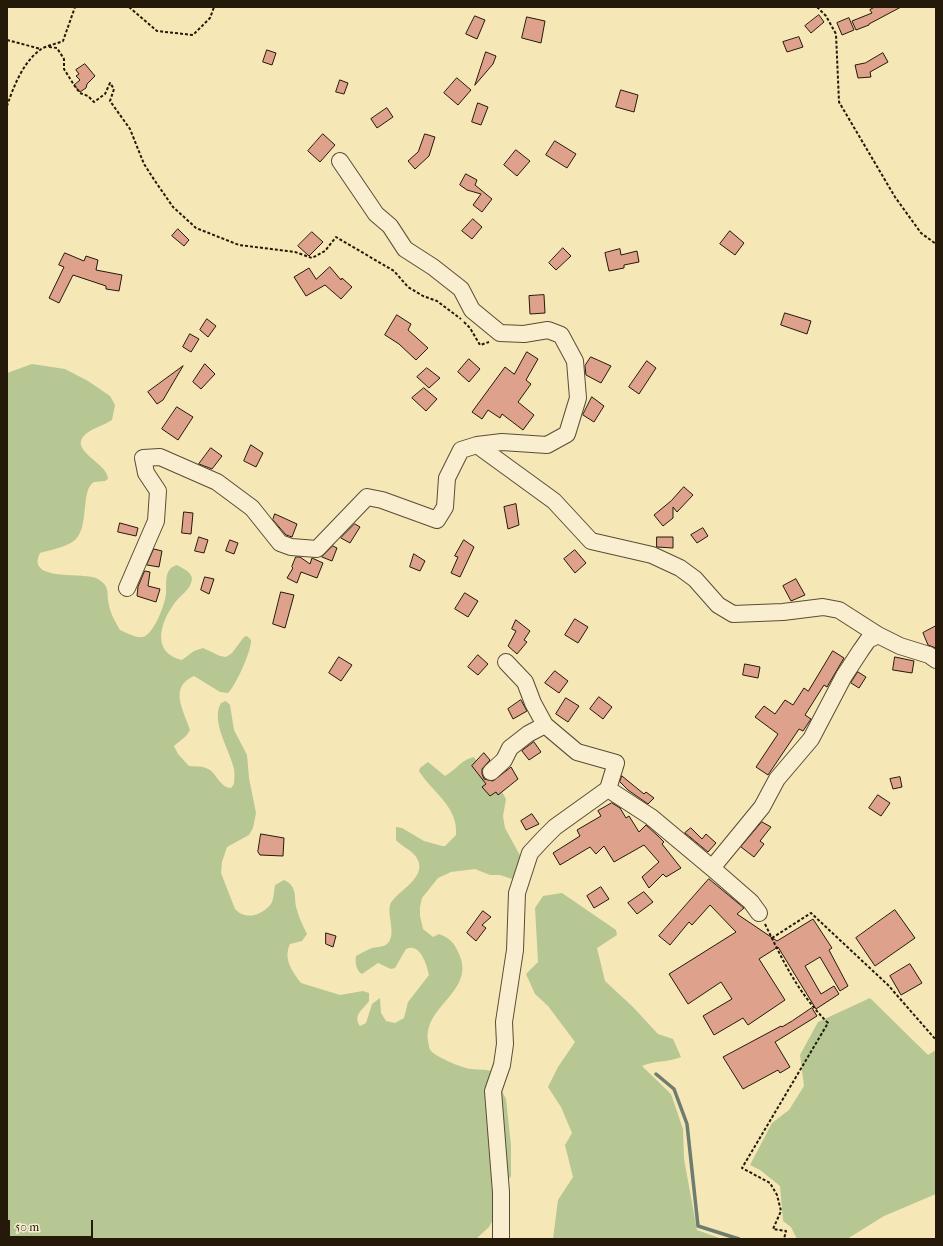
<!DOCTYPE html>
<html>
<head>
<meta charset="utf-8">
<style>
	body { margin:0 }
	#map { position:relative; width:943px; height:1246px; overflow:hidden; background:#f6e7b6; font-family:"IM FELL French Canon",serif }
	canvas { display:block }
	.frame { position:absolute; inset:0; border:8px solid #25190a; pointer-events:none }
	.scale { position:absolute; left:8px; top:1220px; width:85px; height:18px; box-sizing:border-box; border:2px solid #25190a; border-top:0; padding-left:5px; font-size:12px; line-height:14px; white-space:nowrap; color:#25190a; -webkit-text-stroke:3px #f9efd0; paint-order:stroke }
</style>
</head>
<body>
<div id="map">
<canvas width="943" height="1246"></canvas>
<div class="frame"></div>
<div class="scale">50 m</div>
</div>
<script>
const c = document.querySelector('canvas').getContext('2d');
c.lineJoin = 'round';
function paint(path, color) {
  c.fillStyle = color;
  c.fill(path, 'evenodd');
}
function stroke(path, color, width, dash) {
  c.strokeStyle = color;
  c.lineWidth = width;
  c.lineCap = dash ? 'butt' : 'round';
  c.setLineDash(dash || []);
  c.stroke(path);
}
paint(new Path2D(`
	M32 364 65 369 88 381 110 396 115 405 112 420C104 425 94 428 87 433 65 450 109 463 108 479L105 481 94 482C80 490 90 526 75 540 67 547 50 550 40 553 25 583 85 571 98 579 111 587 106 593 109 605 110 613 116 623 120 630 127 633 135 638 143 637 154 634 165 604 166 594 167 584 163 569 177 565 182 568 192 572 192 579 191 590 180 595 174 604 160 623 151 653 182 660L194 651 203 648 220 656 226 657 232 653 244 637 247 636 251 640C252 650 235 687 228 693L220 692 194 676C168 687 184 711 190 730L186 736 174 746 178 754 189 766C196 767 202 765 210 770 217 775 221 788 231 788L234 784C234 779 235 774 234 769 230 750 210 721 221 703L226 701 230 705 234 730 247 755 249 778 256 813 253 828 249 835 227 847 222 862 221 873 235 909C246 921 262 915 271 904 274 899 274 891 275 885L284 880C299 887 293 898 297 910 299 918 303 926 307 934L302 941 290 944C283 959 292 971 301 983L340 995 363 991 369 993V1001C364 1009 352 1015 360 1026L366 1023 372 1004 380 998 381 1013 386 1021 395 1023 404 1018 408 1002 429 975C427 965 420 942 406 949L395 968 391 969 378 963 362 974C356 971 355 962 356 956 361 953 365 951 370 949 375 946 383 948 387 944 397 935 387 916 390 905 395 892 423 881 419 863 416 851 403 848 396 840V827L402 828 424 841 442 846H445L456 835C459 807 431 791 419 771L420 768 428 762 445 776C456 770 462 759 474 757L486 776 500 788 506 799 503 816 505 828 528 870 531 879 527 884 500 875H490L475 869 451 872 438 878 422 898 420 907V916L423 929 433 937 439 934C449 938 454 942 458 952 478 991 423 1005 428 1041 429 1046 429 1049 432 1052 437 1057 464 1069 471 1069 478 1070 484 1069 492 1071L506 1099 511 1145V1176L506 1183 499 1208 489 1227 476 1239H7V373Z
	M562 893 616 930 617 935 597 948 605 981 633 1007 658 1034 673 1039 681 1057C667 1063 655 1060 642 1066L671 1094 683 1129 684 1159 697 1230 722 1239H553L558 1200 573 1177 565 1145 572 1133 561 1107 548 1087 558 1067 575 1042 548 1006 535 994 526 974 538 962 535 908 543 896Z
	M870 998 928 1055 936 1050V1194L884 1216 847 1239H797L791 1227 783 1221 780 1186 760 1170 750 1165 772 1123 789 1110 804 1086 800 1055 818 1022Z`), '#b6c793');
stroke(new Path2D(`
	M656 1074 674 1089 687 1124 698 1226 739 1239`), '#6d7d6f', 3.5);
const building = new Path2D(`
	M875 7H901L869 24V25L856 30 852 21 872 13 870 10Z
	M819 15 824 22 811 33 805 26Z
	M475 16 485 20 477 39 466 34Z
	M527 17 545 21 541 43 522 38Z
	M849 18 854 30 842 35 837 23Z
	M799 37 803 47 787 52 783 42Z
	M267 50 276 53 272 65 263 62Z
	M486 52 496 56 493 64 475 85Z
	M883 53 888 62 870 72 871 77 858 78 855 65 865 63Z
	M85 64 95 76 87 84 86 88 80 92 74 85 80 80 76 76 79 74 76 70Z
	M457 78 471 90 458 105 444 93Z
	M340 80 348 83 344 94 336 92Z
	M621 90 638 95 634 112 616 107Z
	M478 103 488 107 481 125 472 122Z
	M387 108 393 117 377 128 371 119Z
	M323 134 335 145 320 162 308 151Z
	M425 134 435 137 429 156 415 169 408 161 418 152Z
	M555 141 576 154 567 168 546 155Z
	M516 150 530 161 517 176 504 165Z
	M466 174 477 180 475 185 492 199 482 212 473 205 481 194 467 190 460 185Z
	M473 219 482 227 472 239 462 231Z
	M178 229 189 240 184 246 172 236Z
	M730 231 744 243 735 255 720 244Z
	M312 232 323 242 309 256 298 246Z
	M563 248 571 256 556 270 549 263Z
	M620 249 621 255 637 251 639 262 624 265V268L609 271 605 253Z
	M65 253 84 261 86 256 98 260 96 270 122 275 119 291 106 289V286L73 275 59 303 49 298 64 267 59 265Z
	M330 267 341 280 342 278 352 287 341 299 325 285 306 296 294 277 309 268 316 279Z
	M544 295 545 313 530 314 529 296Z
	M785 313 811 321 807 334 781 325Z
	M397 315 411 324 408 330 428 348 416 360 399 344 385 335Z
	M207 319 216 326 208 337 200 330Z
	M190 334 199 339 191 352 183 347Z
	M527 352 538 359 526 380 531 384 518 402 534 415 523 430 502 414 500 418 488 410 482 419 472 412 505 367 514 374Z
	M591 357 611 366 601 383 586 375 585 366Z
	M469 359 480 369 469 382 458 372Z
	M647 361 656 368 639 394 629 387Z
	M205 364 215 374 201 389 193 382Z
	M183 366 163 400 157 404 148 392Z
	M427 368 440 378 429 388 417 377Z
	M424 388 437 399 426 411 412 398Z
	M592 397 604 406 594 422 583 415Z
	M177 407 193 417 178 440 162 429Z
	M251 445 263 453 256 467 244 461Z
	M211 448 222 456 212 469 199 464Z
	M684 487 693 495 677 512 673 507V518L663 526 654 515 671 501Z
	M516 504 519 525 508 529 504 507Z
	M184 512 193 513 191 534 182 533Z
	M275 514 297 524 292 537 286 535 273 520Z
	M120 523 138 528 136 536 118 532Z
	M355 524 360 527 350 543 341 538Z
	M703 528 708 536 697 543 691 535Z
	M199 537 208 540 204 553 195 551Z
	M657 537H673V548L657 547Z
	M230 540 238 543 234 554 226 551Z
	M464 540 474 547 460 577 451 573 458 557 455 556Z
	M333 546 337 548 332 561 322 557Z
	M154 549 162 551 159 567 147 565Z
	M575 550 586 563 575 573 564 559Z
	M414 554 425 561 420 571 410 567Z
	M296 557H300L310 564 312 558 323 563 317 578 301 572 297 583 287 578 293 568 292 567Z
	M145 571 150 572 148 586 160 589 156 602 137 596 138 587Z
	M205 577 214 579 209 594 201 590Z
	M796 579 805 595 791 601 783 586Z
	M281 592 294 595 285 628 273 624Z
	M465 593 478 601 468 617 455 609Z
	M575 619 588 627 578 643 565 635Z
	M516 620 530 631 524 640 527 642 517 654 508 646 516 631 512 629Z
	M936 626V648L928 645 923 633Z
	M833 651 844 658 827 687 824 685 805 715 811 719 803 731 799 729 768 775 756 767 778 734 755 717 764 706 775 714 785 700 793 705 804 688 808 691Z
	M478 655 488 664 478 675 468 667Z
	M339 657 352 665 341 681 329 673Z
	M895 657 914 661 912 673 893 670Z
	M745 664 760 667 758 678 743 675Z
	M555 671 568 681 559 693 545 683Z
	M858 672 866 677 859 688 851 683Z
	M599 697 612 707 603 719 590 709Z
	M566 698 579 706 568 722 556 714Z
	M521 700 527 711 513 719 508 709Z
	M534 742 541 752 529 760 522 751Z
	M484 753 490 760 482 769V774L484 779 493 781 511 767 518 779 498 795 496 792 490 796 482 787 486 784 472 766Z
	M622 776 644 794 646 792 654 798 648 804 628 790 620 782Z
	M900 777 902 787 893 789 890 779Z
	M878 795 890 803 881 816 869 808Z
	M612 803 620 808 626 818 629 816 639 832 646 825 658 836 664 842 662 844 681 868 666 877 663 874 649 888 642 877 659 862 644 845 614 862 604 846 596 854 590 847 560 865 553 853 580 836 577 830 601 816 598 811Z
	M532 814 539 824 526 830 521 821Z
	M762 822 771 827 760 841 764 844 754 857 741 847Z
	M691 828 702 839 706 834 716 843 708 852 685 833Z
	M261 834 284 838 283 856 260 855 258 852Z
	M709 879 744 908 737 914 777 941 813 919 832 948 829 950 848 986 840 991 820 957 805 966 821 994 834 986 839 994 816 1009 778 947 759 959 785 1000 748 1025 743 1018 714 1035 703 1016 732 999 721 982 688 1004 669 974 736 932 710 905 692 925 689 922 670 945 659 936Z
	M601 887 609 899 594 908 587 896Z
	M644 892 653 902 637 914 628 903Z
	M895 910 915 938 875 966 856 938Z
	M483 911 491 917 482 925 486 928 476 941 467 933Z
	M326 933 336 936 333 947 326 944Z
	M910 964 922 983 901 995 890 976Z
	M812 1008 817 1016 775 1042 790 1067 780 1073 778 1070 743 1089 723 1057 781 1026 782 1027 792 1021Z`);
paint(building, '#dda18c');
stroke(building, '#25190a', 1);
const minor = new Path2D(`
	M340 161 376 214 390 226 405 249 433 267 461 289 472 310 500 333 524 334 548 330 561 335 575 361 578 398 567 434 547 445 502 442 477 445 554 501 591 541 652 555 680 568 695 579 718 605 733 614 783 612 823 607 839 610 878 635 900 646 929 655 936 660
	M127 588 156 521 158 491 146 473 143 458 160 457 217 482 252 508 280 543 291 547 317 549 367 497 382 500 437 520 445 507 447 478 461 450 477 445
	M506 662 525 682 533 703 545 725 577 752 616 763 608 789
	M491 772 504 760 510 748 528 734 545 725
	M759 913 751 902 712 868 762 807 777 779 811 739 844 676 861 650 868 640 878 635
	M501 1239V1192L493 1091 502 1065 505 1044 504 1022 515 950 517 893 530 853 543 839 555 827 608 789 651 817 712 868`);
stroke(minor, '#594c35', 18);
stroke(new Path2D(`
	M129 7 157 31 193 35 210 18 214 7
	M817 7 826 16 836 34 839 102 895 197 921 233 936 244
	M7 40 41 49
	M49 47 57 48 64 59V69L74 85 80 93 88 96 94 102 105 94 110 83 114 89 110 101 130 129 144 164 155 181 173 207 196 228 239 245 295 252 312 258 325 251 336 237 394 271 408 287 423 296 437 301 461 319
	M7 106C13 88 23 62 40 50 45 46 56 44 63 41L75 7
	M464 322 470 328 480 345 489 342
	M765 924C783 961 798 993 828 1023L742 1168 770 1183 777 1195 781 1211 773 1229 786 1231 784 1239
	M772 938 811 913 888 985 936 1040`), '#25190a', 2, [3, 2]);
stroke(minor, '#f9efd0', 16);
</script>
</body>
</html>
